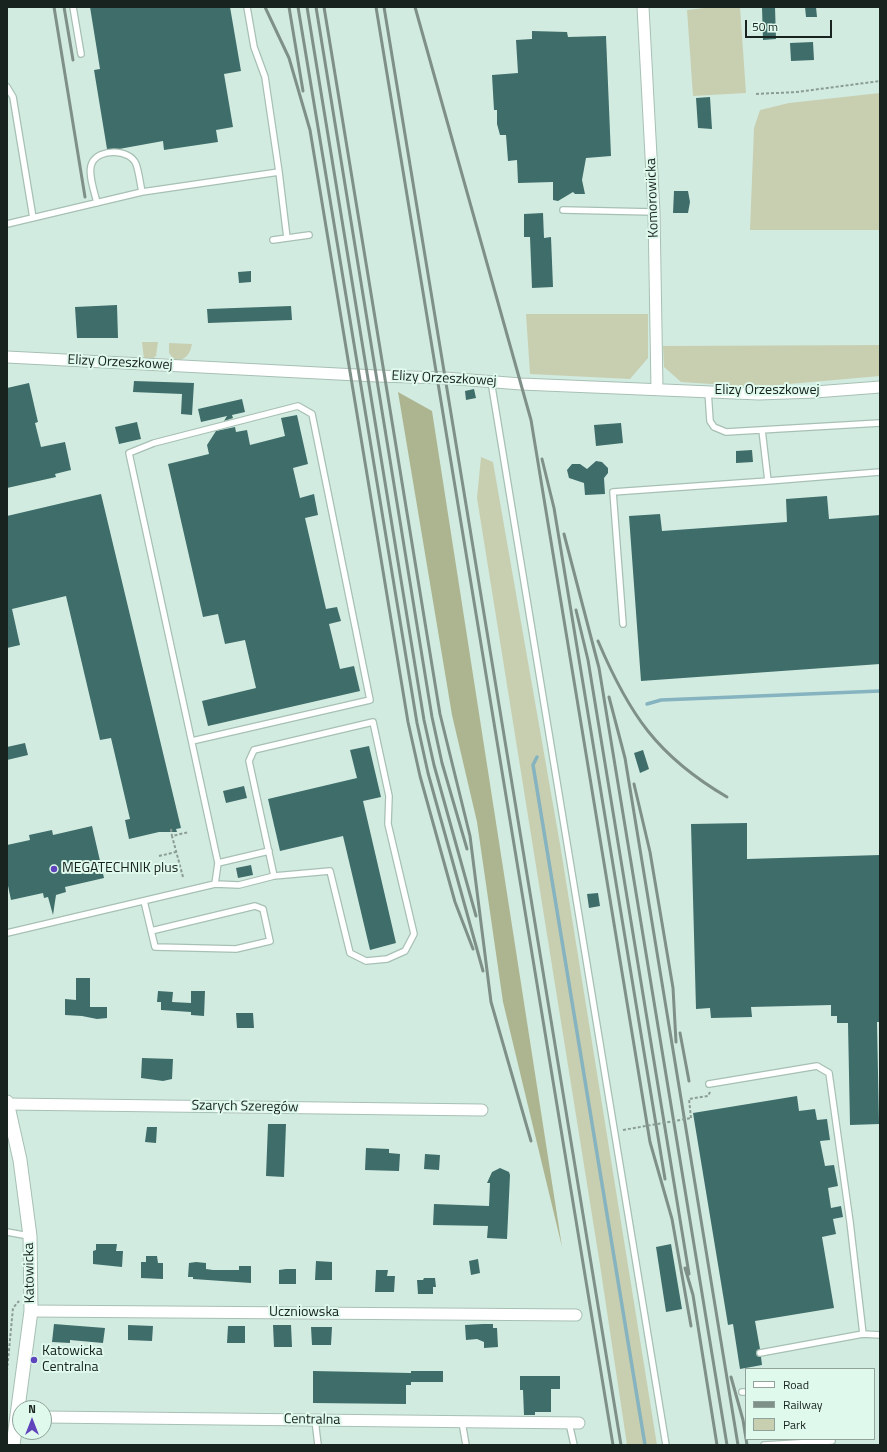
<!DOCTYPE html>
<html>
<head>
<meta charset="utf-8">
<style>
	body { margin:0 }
	#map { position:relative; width:887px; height:1452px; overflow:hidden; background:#d2ebe0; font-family:"Titillium Web",sans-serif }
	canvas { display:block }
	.frame { position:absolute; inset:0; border:8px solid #18221e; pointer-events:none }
	.legend { position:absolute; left:745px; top:1368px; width:130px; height:72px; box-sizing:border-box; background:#dff9ed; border:1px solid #8fa39a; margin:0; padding:5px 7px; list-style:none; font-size:12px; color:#18221e }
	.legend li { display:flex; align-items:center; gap:8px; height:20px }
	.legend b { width:20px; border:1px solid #8fa39a }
	.north { position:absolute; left:12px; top:1400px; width:40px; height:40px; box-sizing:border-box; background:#dff9ed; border:1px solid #8fa39a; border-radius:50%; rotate:0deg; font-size:11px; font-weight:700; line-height:16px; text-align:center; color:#18221e }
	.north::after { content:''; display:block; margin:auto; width:14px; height:18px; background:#5f44bc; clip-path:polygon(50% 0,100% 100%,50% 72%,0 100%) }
	.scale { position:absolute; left:745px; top:20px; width:87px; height:18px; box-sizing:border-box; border:2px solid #18221e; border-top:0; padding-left:5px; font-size:12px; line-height:14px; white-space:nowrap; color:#18221e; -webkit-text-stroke:3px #dff9ed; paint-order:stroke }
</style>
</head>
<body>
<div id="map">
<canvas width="887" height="1452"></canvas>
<div class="frame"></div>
<ul class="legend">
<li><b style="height:5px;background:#fff"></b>Road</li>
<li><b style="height:5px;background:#7e9088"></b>Railway</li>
<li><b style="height:11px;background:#c8cfb1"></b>Park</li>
</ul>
<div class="north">N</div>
<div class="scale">50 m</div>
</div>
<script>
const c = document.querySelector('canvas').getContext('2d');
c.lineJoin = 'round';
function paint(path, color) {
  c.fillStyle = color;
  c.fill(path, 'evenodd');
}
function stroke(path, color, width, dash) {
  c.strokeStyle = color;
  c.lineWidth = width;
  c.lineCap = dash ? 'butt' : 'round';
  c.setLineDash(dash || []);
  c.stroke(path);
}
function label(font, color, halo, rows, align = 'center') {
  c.font = font + ' "Titillium Web",sans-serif';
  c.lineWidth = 4;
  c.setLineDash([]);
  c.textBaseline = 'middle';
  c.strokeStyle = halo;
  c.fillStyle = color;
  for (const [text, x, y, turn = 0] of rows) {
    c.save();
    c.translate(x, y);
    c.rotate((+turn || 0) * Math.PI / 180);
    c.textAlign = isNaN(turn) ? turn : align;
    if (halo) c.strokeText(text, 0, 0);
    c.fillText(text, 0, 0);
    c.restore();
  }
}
paint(new Path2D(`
	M713 7H740L746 93 693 96 687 10Z
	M880 93V230H750L754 128 760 110 789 103Z
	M526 314H648V358L630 379 530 374Z
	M142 342H158L156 356 152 359H144Z
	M169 343 192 344C190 354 186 360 175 361L169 353Z
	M880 345V376L755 387 681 382 664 367 663 346Z
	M481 457 493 462 501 508 561 850 657 1445H627L600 1265 477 498Z`), '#c8cfb1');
paint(new Path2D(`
	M398 392 432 411 562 1247 503 1002 477 822 452 715Z`), '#adb590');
stroke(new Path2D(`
	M647 704 661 700 880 691
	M537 757 533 765 645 1445`), '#85b3bf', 3.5);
paint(new Path2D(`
	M90 7H230L241 71 224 74 233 127 216 130 218 142 164 150 163 141 119 149H107L94 70 100 69Z
	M762 7H775L776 39 763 40Z
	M805 7H816L817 17H806Z
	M532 31 567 32 568 37 606 36 611 156 586 158 582 180 585 194H575L573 192 558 201 553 200V182L518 183 517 160 508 161 506 135H500L497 124V110H494L492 75 518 73 516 40 532 39Z
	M813 42 814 60 791 61 790 43Z
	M710 97 712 129 698 128 696 98Z
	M674 191H688L690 202 688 213H673Z
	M543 213 544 238 551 237 553 287 532 288 530 237H524V214Z
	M251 271V282L239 283 238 272Z
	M117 305 118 338H77L75 307Z
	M291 306 292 320 208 323 207 309Z
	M134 381 194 383 192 415 181 414 182 394 133 392Z
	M29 383 38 422 35 423 41 447 65 442 71 470 55 474 56 477 7 488V388Z
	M474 389 476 398 466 400 465 391Z
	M242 399 245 412 232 415 233 418 224 421 227 416 201 422 198 409Z
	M297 415 308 464 293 468 300 498 314 494 318 515 305 518 326 609 337 607 341 621 329 624 340 669 354 666 360 691 208 726 202 701 256 688 245 640 225 644 218 614 203 617 168 464 209 454 207 445 216 431 235 427 236 432 247 430 250 445 285 436 281 418Z
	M137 422 141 439 119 444 115 427Z
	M621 423 623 443 596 446 594 425Z
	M752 450 753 462 736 463V451Z
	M596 461 602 462 608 468V473L604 478 605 494 585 495 584 483 569 478 567 470 572 464H580L587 469Z
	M101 494 181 828 176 829 177 832H159L129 839 125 820 130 819 111 738 100 740 66 596 12 609 20 645 7 648V516Z
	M827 496 829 519 880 515V664L641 681 629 516 660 514 662 531 787 522 786 499Z
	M25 743 28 755 7 760V747Z
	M369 746 381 797 363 801 396 943 370 950 343 836 280 851 268 799 357 778 350 750Z
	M643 750 649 769 640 773 634 753Z
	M244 786 247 798 226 803 223 791Z
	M747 823V859L880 855V1022H877L879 1124 850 1125 848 1023H837V1016H831V1005L751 1007 752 1017 711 1018 710 1008 696 1009 691 824Z
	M92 826 104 878 65 887 66 892 56 895 53 915 48 897 44 898 43 893 11 900 7 881V845L30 840 29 835 52 830 53 835Z
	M251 865 253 875 238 878 236 868Z
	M598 893 600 906 589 908 587 894Z
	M76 978H90V1007H107V1018L97 1019 82 1016 65 1015V999L76 1000Z
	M158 991 173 992 172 1002 191 1003V991H205L204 1016 191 1015V1012L161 1010V1002H157Z
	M236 1013H253L254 1028H237Z
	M142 1058 173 1059 172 1079 163 1081 141 1078Z
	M797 1096 799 1111 815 1109 817 1120 827 1119 830 1140 820 1141 825 1166 834 1165 838 1186 828 1188 831 1208 841 1206 843 1217 833 1219 836 1234 822 1237 834 1308 755 1321 760 1349 756 1353 757 1356 761 1357 762 1365 740 1369 733 1324 728 1325 693 1113Z
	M268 1124H286L284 1177 266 1176Z
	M147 1127H157L156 1143 145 1142Z
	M366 1148 389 1149V1153L400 1154 399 1171 365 1170Z
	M425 1154 440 1155 439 1170 424 1169Z
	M500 1168 509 1172 510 1175 507 1239 487 1238 488 1226 433 1225 434 1204 489 1206 490 1183H487L492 1172Z
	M96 1244H117L116 1251H123L122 1267 93 1264V1251L96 1250Z
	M671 1244 682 1309 666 1312 656 1247Z
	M146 1256H157L158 1263H163V1279L141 1278V1262H146Z
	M478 1259 480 1273 471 1275 469 1261Z
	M316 1261 332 1262V1280H315Z
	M196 1262 206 1263V1269L213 1270H239V1266H251V1283L193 1279V1277H188L189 1263Z
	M286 1269H296V1284H279V1270Z
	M376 1270H388L387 1276H395L394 1292H375Z
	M424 1278H435L436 1287H433V1294H418L417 1280H423Z
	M54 1324 105 1328 103 1343 70 1340V1343L52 1342Z
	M483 1324H493V1328H497L498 1347 484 1348V1342L477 1339 466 1340 465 1325Z
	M128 1325 153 1326 152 1341 128 1340Z
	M273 1325H291L292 1347H274Z
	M228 1326H245V1343H227Z
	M311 1327H332L331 1345H312Z
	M313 1371 411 1373V1371H443V1382H411V1385H406V1404L313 1403Z
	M520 1376H560V1389H551V1412H535V1415H524L523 1390H520Z`), '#3e6d6a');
const service = new Path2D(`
	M73 7 81 54
	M7 87 13 97 33 218
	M279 172 287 238
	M97 203C95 193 87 173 92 163 99 148 130 149 136 164 139 172 140 183 142 192
	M563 210 654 212
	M7 224 142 192 279 172 265 77 254 47 247 7
	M273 240 309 235
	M491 381 666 1445
	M708 391 710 421 714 427 726 432 880 423
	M762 430 768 481 880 472
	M623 624 613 492 768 481
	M373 722 389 796 388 824 414 934 405 951 387 959 366 961 350 953 330 871 274 876 249 761 254 750Z
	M218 863 269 851
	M215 884 239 885 274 876
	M144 901 155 947 236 949 270 941 263 909 255 906 151 931
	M7 933 215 884 218 863 129 453 154 443 298 406 312 414 370 700 192 741
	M709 1084 817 1066 829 1073 850 1222 863 1334
	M7 1232 29 1236
	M760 1353 863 1334 880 1335
	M742 1392H746
	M315 1420 318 1445
	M462 1422 466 1445
	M569 1423 574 1445
	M764 1445 832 1441V1439`);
const minor = new Path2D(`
	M643 7 654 212 657 389
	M7 357 377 376 445 378 521 384 759 394 815 392 880 387
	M7 1104 482 1110
	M31 1311 576 1315
	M44 1417 579 1423`);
const tertiary = new Path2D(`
	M7 1102 20 1160 30 1236 31 1311 13 1445`);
stroke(service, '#a7c0b4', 8);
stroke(minor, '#a7c0b4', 13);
stroke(tertiary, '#a7c0b4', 15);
stroke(new Path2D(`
	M756 94 797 92 880 81
	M171 829 172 836
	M159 856 176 852
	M183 877 172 836 189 832
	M7 954V956
	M691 1118 689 1099 708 1096 710 1092
	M7 1371 13 1308 19 1301`), '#8a9d95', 2, [3, 2]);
stroke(service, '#fff', 5.5);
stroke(minor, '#fff', 11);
stroke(tertiary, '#fff', 13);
stroke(new Path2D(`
	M54 7 85 197
	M64 7 73 60
	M265 7 289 58 310 130 408 722 420 776 455 902 473 949
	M289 7 303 91
	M298 7 417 723 428 773 483 971
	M307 7 424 720 434 765 476 916
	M316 7 432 717 442 763 467 849
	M324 7 440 714 470 836 491 1002 531 1141
	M376 7 613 1445
	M384 7 621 1445
	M415 7 531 420 650 1142 672 1219 691 1326
	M542 459 554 508 665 1179
	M564 534 599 668 727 1445
	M576 610 588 660 689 1274
	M598 641C629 714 657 756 727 797
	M609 697 625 758 738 1445
	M634 784 650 852 673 988 676 1042
	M680 1033 689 1081
	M685 1268 693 1295 717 1445
	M731 1377 743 1420 747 1445`), '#7e9088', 3);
stroke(new Path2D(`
	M623 1130 691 1118`), '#8a9d95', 2, [3, 2]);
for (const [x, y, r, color] of [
	[54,869,4,"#5f44bc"],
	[34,1360,4,"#5f44bc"]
]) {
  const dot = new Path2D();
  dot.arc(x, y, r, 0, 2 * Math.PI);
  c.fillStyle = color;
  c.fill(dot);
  stroke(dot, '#dff9ed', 1.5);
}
label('14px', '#18221e', '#dff9ed', [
	["Komorowicka",653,198,-92],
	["Elizy Orzeszkowej",120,363,3],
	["Elizy Orzeszkowej",444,379,3],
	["Elizy Orzeszkowej",767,391],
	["Szarych Szeregów",245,1107,1],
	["Katowicka",30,1273,-91],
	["Uczniowska",304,1313],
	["Centralna",312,1420,1]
]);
label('14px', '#18221e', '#dff9ed', [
	["MEGATECHNIK plus",62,869],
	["Katowicka",42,1352],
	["Centralna",42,1368]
], 'left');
</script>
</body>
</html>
